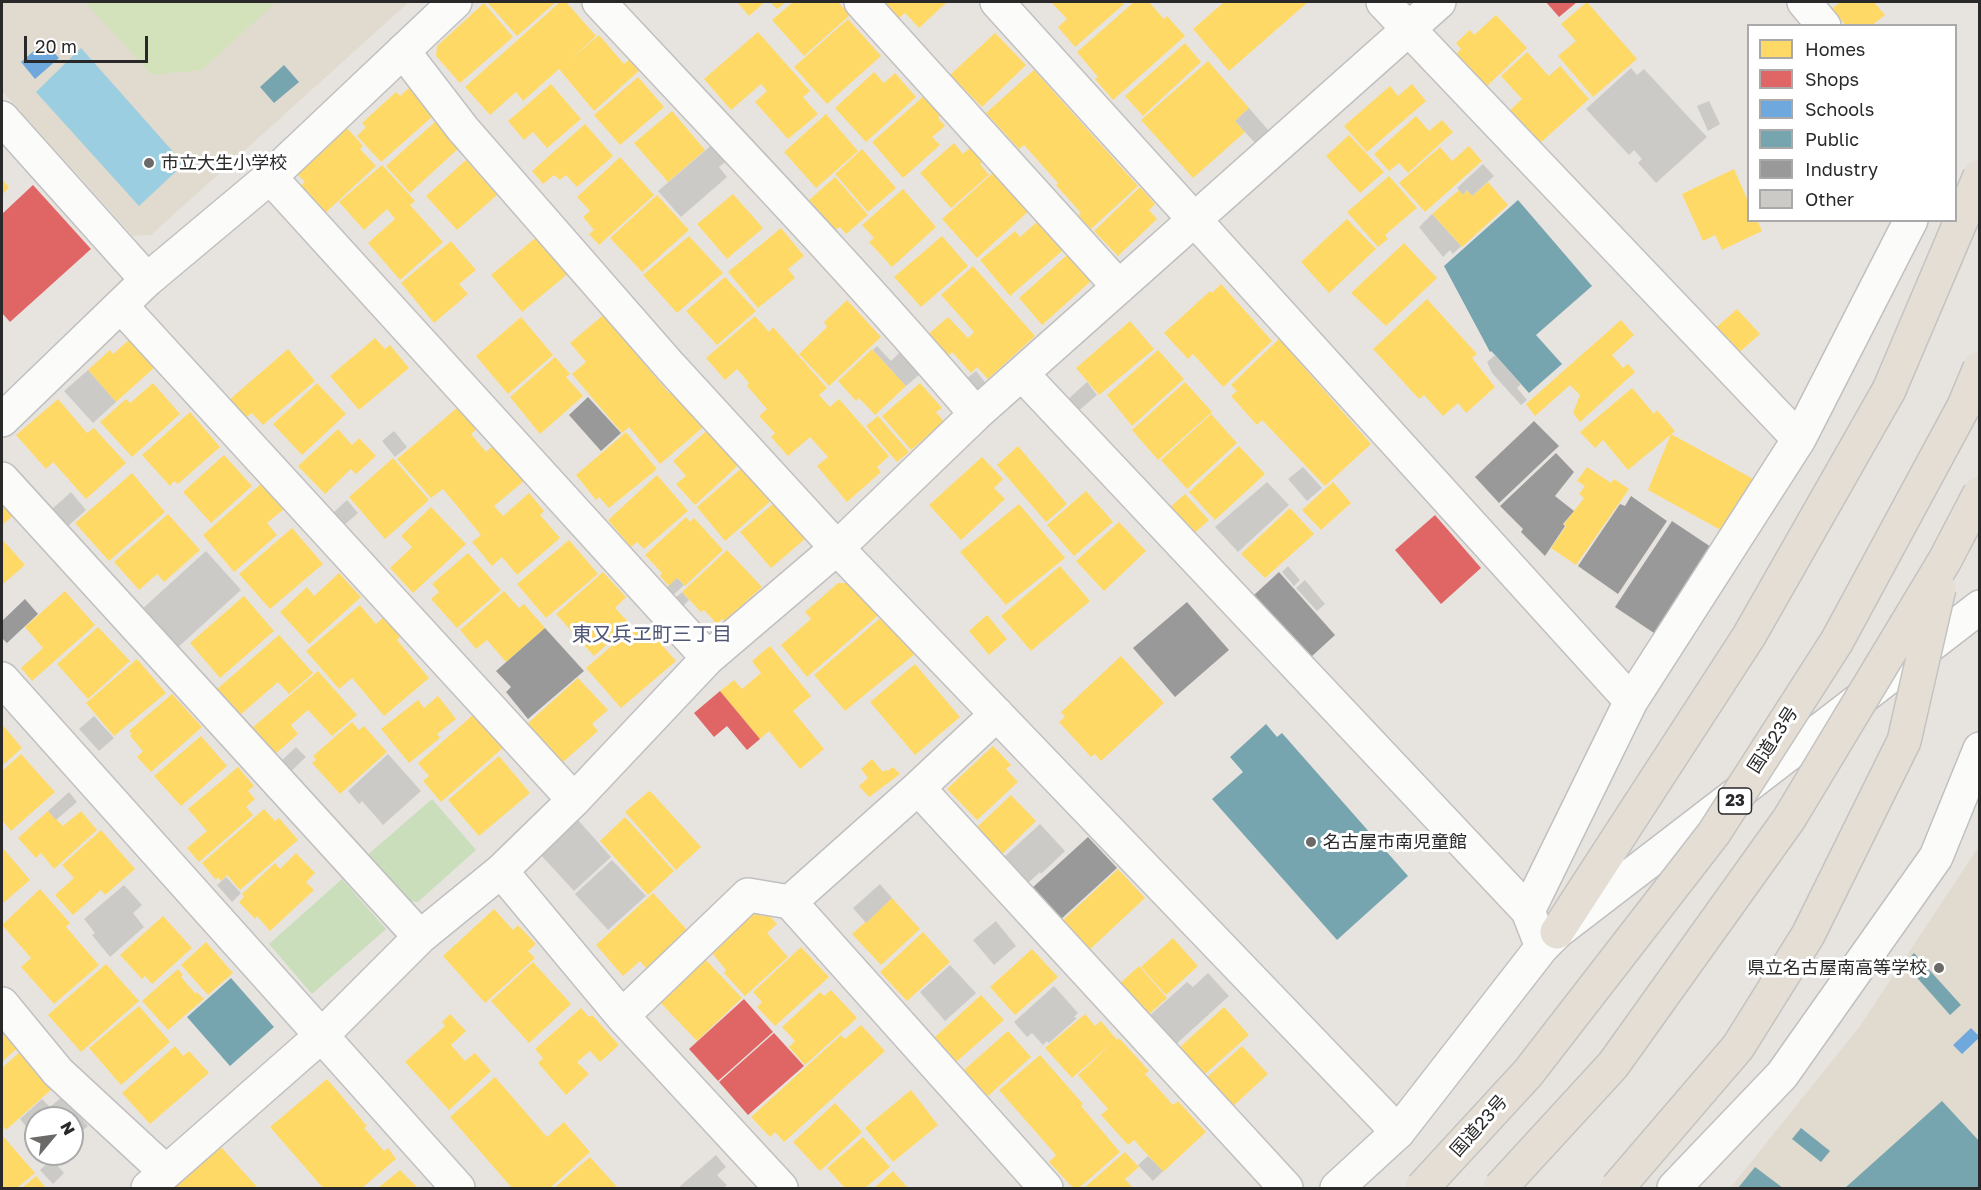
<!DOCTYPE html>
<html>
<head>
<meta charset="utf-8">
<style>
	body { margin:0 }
	#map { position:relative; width:1981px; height:1190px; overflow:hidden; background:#e7e4e0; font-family:"Golos Text",sans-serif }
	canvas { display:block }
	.frame { position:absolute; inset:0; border:3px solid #292929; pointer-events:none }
	.legend { position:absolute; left:1747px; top:24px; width:210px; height:198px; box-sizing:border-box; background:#fff; border:2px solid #a9a9a9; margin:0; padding:8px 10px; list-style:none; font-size:18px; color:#292929 }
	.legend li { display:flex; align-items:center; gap:12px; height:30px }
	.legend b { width:30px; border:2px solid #a9a9a9 }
	.north { position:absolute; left:24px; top:1106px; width:60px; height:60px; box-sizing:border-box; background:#fff; border:2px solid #a9a9a9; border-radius:50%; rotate:61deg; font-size:16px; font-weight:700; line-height:24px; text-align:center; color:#292929 }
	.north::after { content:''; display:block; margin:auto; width:21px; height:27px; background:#6c6a69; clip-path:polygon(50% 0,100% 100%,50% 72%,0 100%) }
	.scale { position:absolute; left:24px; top:36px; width:124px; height:27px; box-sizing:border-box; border:3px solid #292929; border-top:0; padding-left:8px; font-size:18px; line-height:21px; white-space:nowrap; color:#292929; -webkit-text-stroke:4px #fff; paint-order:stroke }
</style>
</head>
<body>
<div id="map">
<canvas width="1981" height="1190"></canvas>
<div class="frame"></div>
<ul class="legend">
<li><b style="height:16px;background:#ffd966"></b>Homes</li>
<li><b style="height:16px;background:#e06666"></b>Shops</li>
<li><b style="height:16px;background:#6fa8dc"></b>Schools</li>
<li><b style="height:16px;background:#76a5af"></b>Public</li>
<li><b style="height:16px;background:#999"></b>Industry</li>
<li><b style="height:16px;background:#cccac7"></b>Other</li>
</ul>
<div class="north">N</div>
<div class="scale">20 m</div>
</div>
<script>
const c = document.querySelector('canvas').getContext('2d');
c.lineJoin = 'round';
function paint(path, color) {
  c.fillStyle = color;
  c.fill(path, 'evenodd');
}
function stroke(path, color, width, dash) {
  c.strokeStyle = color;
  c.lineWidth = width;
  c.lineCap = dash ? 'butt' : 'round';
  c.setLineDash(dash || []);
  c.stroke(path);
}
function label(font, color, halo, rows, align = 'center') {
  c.font = font + ' "Golos Text","Noto Sans JP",sans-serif';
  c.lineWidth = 6;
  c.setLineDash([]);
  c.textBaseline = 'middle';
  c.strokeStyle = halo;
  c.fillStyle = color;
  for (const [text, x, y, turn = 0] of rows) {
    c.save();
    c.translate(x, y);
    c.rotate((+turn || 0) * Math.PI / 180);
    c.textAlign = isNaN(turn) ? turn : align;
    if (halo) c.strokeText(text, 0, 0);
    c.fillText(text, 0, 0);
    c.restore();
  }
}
paint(new Path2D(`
	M2 2H409L151 235 133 236 2 91Z
	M1979 846V1188H1730L1860 1026Z`), '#e1dbcf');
paint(new Path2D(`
	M432 799 476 850 418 902 401 900 364 858Z
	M342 879 386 929 312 994 269 944Z`), '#cadebc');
paint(new Path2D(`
	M85 2H276L202 70 152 75Z`), '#d3e2bb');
paint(new Path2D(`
	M81 48 184 164 139 206 36 92Z`), '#9bcee0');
paint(new Path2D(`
	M487 2H556L517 36Z
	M560 2H566L596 36 571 59 599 35 624 64 631 58 641 69 594 111 559 69 523 101 516 92 490 115 465 87Z
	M737 2H765L749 16Z
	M770 2H786L777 9Z
	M793 2H838L850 15 804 56 772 20Z
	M884 2H947L919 28 905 13 899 18Z
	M1051 2H1121L1124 4 1075 47 1058 27 1067 19Z
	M1134 2H1149L1164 19 1167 16 1185 36 1113 100 1095 79 1098 77 1077 52Z
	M1224 2H1308L1229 71 1193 29Z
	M1587 2 1637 59 1593 97 1558 56 1576 41 1561 24Z
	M1841 2H1874L1885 15 1871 26H1846L1832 8Z
	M484 3 513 37 460 83 436 56 437 46Z
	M1496 15 1527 48 1487 86 1456 54 1461 49 1456 43 1470 30 1474 35Z
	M848 19 881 56 827 104 794 67Z
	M758 32 810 91 803 97 818 114 788 139 755 102 767 91 761 84 731 110 704 79Z
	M995 33 1026 65 982 107 950 75Z
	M1185 43 1201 62 1143 116 1125 96Z
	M1527 52 1549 76 1560 66 1589 99 1538 145 1508 112 1522 99 1501 76Z
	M1208 61 1249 108 1235 121 1245 132 1193 178 1141 120Z
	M1034 70 1138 186 1091 229 1078 215 1081 213 1056 185 1058 183 1024 145 1019 149 986 113Z
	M874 72 884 83 895 73 916 97 866 142 835 108Z
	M638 77 664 107 620 145 594 115Z
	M551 84 581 119 547 148 533 132 524 140 508 121Z
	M1412 84 1426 101 1367 152 1344 126 1390 86 1398 96Z
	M409 88 433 116 381 162 357 136 366 127 362 123 396 92 400 96Z
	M925 95 942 114 938 118 945 126 932 137 940 145 903 178 872 142Z
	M672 111 705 150 668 182 634 143Z
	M826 114 858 151 816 188 784 152Z
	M1416 116 1429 131 1442 120 1453 132 1408 173 1399 163 1389 171 1374 154Z
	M437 120 461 146 410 193 386 166Z
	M585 124 613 156 577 187 566 175 560 180 554 175 543 184 532 171Z
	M347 128 363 146 360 149 376 166 323 215 299 187 305 182 297 174Z
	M1349 135 1384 172 1360 193 1326 156Z
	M954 143 963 154 972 146 984 161 980 164 989 175 951 208 920 173Z
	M1469 146 1482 161 1425 212 1399 183 1440 147 1452 161Z
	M862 149 896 188 868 212 835 174Z
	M620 157 654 195 599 245 589 234 594 230 583 217 590 211 577 197Z
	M466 160 497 195 457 230 426 196Z
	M382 165 415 201 410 205 443 242 400 280 368 243 395 219 387 209 364 230 339 202Z
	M1734 169 1748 201V220H1757L1762 231 1722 250 1715 235 1703 241 1682 194Z
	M996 170 1031 209 977 258 942 219Z
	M1389 176 1417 208 1385 235 1388 239 1378 247 1347 212Z
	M835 177 868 215 846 234 840 227 835 230 809 200Z
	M2 179 9 187 2 195Z
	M1488 182 1508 205 1462 247 1432 214 1459 190 1463 195 1467 190 1472 196Z
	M1140 187 1155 204 1149 210 1157 219 1118 256 1094 231Z
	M903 189 936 227 892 267 869 242 874 238 862 225Z
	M733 194 763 228 727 259 697 224Z
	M657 195 689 230 642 272 610 238Z
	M1347 219 1376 249 1329 293 1301 262Z
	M1037 222 1062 251 1010 296 980 260 1015 231 1020 237Z
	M781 228 804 256 788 269 795 278 758 308 728 272Z
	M546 229 577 266 522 312 491 275Z
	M689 236 723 273 677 313 643 275Z
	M942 236 968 266 921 307 894 277Z
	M451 241 476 270 459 284 468 294 434 323 401 283Z
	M1404 243 1437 278 1386 326 1351 293Z
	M1067 255 1091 281 1042 325 1019 298Z
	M973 266 1035 336 988 379 977 367 971 373 952 352 945 359 925 337 948 317 968 338 974 332 941 295Z
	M725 277 756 311 717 345 686 311Z
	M1221 284 1272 341 1223 387 1193 354 1188 359 1164 333 1210 291 1212 293Z
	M1427 299 1477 354 1472 358 1495 387 1466 413 1458 403 1443 416 1424 395 1419 399 1373 349Z
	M847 300 881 337 829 386 799 354 827 327 824 322Z
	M1737 309 1760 334 1733 358 1710 333Z
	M608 311 649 344 636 354 669 393 678 386 708 423 660 464 629 427 622 433 572 374 586 362 570 343Z
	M755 316 769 332 773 327 827 388 819 395 830 407 839 399 889 456 877 467 881 472 847 502 817 466 828 457 810 437 788 456 771 437 775 433 759 416 767 409 747 386 749 383 737 369 725 380 706 358Z
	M521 317 553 355 508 394 476 356Z
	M1621 320 1634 335 1612 355 1623 368 1628 364 1635 372 1580 422 1573 413 1580 395 1570 385 1535 416 1526 404Z
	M1130 321 1154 349 1099 395 1076 368Z
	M375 338 385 349 390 345 409 368 359 410 330 376Z
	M130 339 155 367 116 402 88 370 110 350 113 354Z
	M1279 339 1371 444 1325 486 1262 420 1257 425 1231 396 1237 391 1231 385Z
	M288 349 315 381 263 425 252 413 245 418 229 400Z
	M872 349 906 386 875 415 859 398 856 401 838 381Z
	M1158 350 1184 379 1132 426 1107 395Z
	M555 357 570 374 566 377 583 396 540 434 510 397Z
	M1185 382 1212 412 1158 460 1132 430Z
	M153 383 180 414 132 457 100 422 126 399 130 403Z
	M317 383 346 414 302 455 273 424Z
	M920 383 942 408 936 412 944 422 911 450 882 416Z
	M1632 388 1654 414 1657 410 1675 431 1628 470 1603 440 1595 448 1580 432Z
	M58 399 87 433 94 428 126 463 86 499 53 462 46 469 16 435Z
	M458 407 477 429 471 434 486 452 494 445 524 481 494 506 503 516 529 493 544 511 540 515 560 538 517 575 502 557 492 566 472 542 481 535 443 489 431 498 397 459Z
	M190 412 220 447 178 484 174 481 170 486 142 455Z
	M1211 414 1237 443 1187 489 1161 460Z
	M878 416 909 452 897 462 866 426Z
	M715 423 746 458 695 505 676 484 686 476 673 461Z
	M338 429 352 445 359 438 376 456 356 474 351 469 325 494 298 466Z
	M626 432 657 469 609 508 599 497 596 500 576 475Z
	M1671 434 1757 481 1728 534 1648 490Z
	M1018 446 1067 504 1046 522 997 465Z
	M1239 446 1265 474 1215 520 1189 492Z
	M224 455 252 486 211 523 183 492Z
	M982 457 1003 479 994 488 1005 499 961 540 929 505Z
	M393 458 429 500 385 539 349 497Z
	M743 467 782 491 725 541 697 507Z
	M1587 467 1611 483 1614 479 1629 489 1576 565 1551 548 1566 526 1564 524 1584 498 1579 494 1585 486 1577 481Z
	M132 473 165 512 109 561 75 523Z
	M657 475 688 511 644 549 637 542 631 547 608 520Z
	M1333 482 1351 503 1321 530 1302 510Z
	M262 483 284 509 267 523 277 535 234 572 203 535Z
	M1086 491 1113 522 1074 556 1047 525Z
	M1185 494 1209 520 1191 536 1167 510Z
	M780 498 806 538 771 568 740 532Z
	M2 501 14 515 2 525Z
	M1019 504 1065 558 1006 605 960 552Z
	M431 507 466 544 413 593 390 568 412 547 401 536Z
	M1290 508 1314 534 1265 578 1241 554Z
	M168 514 200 550 164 582 157 574 139 590 114 562Z
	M686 517 690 522 694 518 723 550 685 586 677 578 669 586 660 576 662 573 645 555Z
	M1119 522 1146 551 1104 591 1076 561Z
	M292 528 323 564 270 609 239 574Z
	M2 539 25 565 2 585Z
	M569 540 598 574 546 618 517 584Z
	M727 550 762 587 725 621 722 619 717 624 704 610 701 612 682 592Z
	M468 553 501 590 457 628 431 599 439 592 432 584Z
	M1060 566 1090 601 1031 651 1001 616Z
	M603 572 626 597 615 608 630 624 594 656 556 614Z
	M339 573 361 597 309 644 280 612 307 587 314 596Z
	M838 583H857L882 612 807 677 781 645 811 619 805 612Z
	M65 591 95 625 32 681 21 668 43 648 25 627Z
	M504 591 519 608 524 604 545 628 506 662 487 640 476 649 460 630Z
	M244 596 274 631 220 678 190 643Z
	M360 605 376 624 385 616 401 636 397 640 429 678 384 716 352 678 339 689 306 651Z
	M885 614 916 653 845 711 814 675Z
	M987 615 1007 639 989 655 969 631Z
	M636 625 643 633 648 629 676 661 621 708 586 668Z
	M98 627 130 661 88 699 57 664Z
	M279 635 313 673 289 694 278 682 239 716 216 690Z
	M770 646 811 696 793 711 824 749 800 769 769 731 760 739 720 691 734 680 742 689 761 673 752 661Z
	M1121 656 1164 703 1101 761 1095 754 1091 757 1059 722 1065 717 1061 712Z
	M137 659 166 693 114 736 86 703Z
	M915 664 960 717 915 755 870 702Z
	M318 671 357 715 332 736 308 710 291 725 298 734 275 754 252 728Z
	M578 678 608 710 592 724 598 731 562 763 527 724Z
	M172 694 202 727 151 772 137 757 143 751 130 736 132 734 129 731Z
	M438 696 456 719 437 734 440 738 409 763 381 729 418 700 424 708Z
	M474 714 504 747 441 802 423 781 429 776 418 763Z
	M352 722 359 730 364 726 387 752 340 794 312 763 316 760 313 756Z
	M2 724 22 748 2 766Z
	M201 736 227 766 181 806 154 776Z
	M993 746 1011 765 1006 769 1018 782 977 820 947 789Z
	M21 754 55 792 11 831 2 820V771Z
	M499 756 530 793 479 836 448 800Z
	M872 759 883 772 886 770 887 771 893 767 900 774 869 797 859 786 868 778 861 769Z
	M238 767 254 786 248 791 255 799 246 807 253 815 199 862 187 848 207 831 188 809Z
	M649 791 653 794 701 847 676 870 625 812Z
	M1011 795 1036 821 1000 856 975 829Z
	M264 809 275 821 279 818 298 840 240 890 227 875 221 881 218 877 216 880 202 863Z
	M48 811 63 826 81 811 97 830 54 869 41 853 36 858 18 838Z
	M625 817 674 871 648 895 600 841Z
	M101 830 135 869 105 895 101 890 73 915 55 895 74 878 62 865Z
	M2 847 30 880 2 904Z
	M296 853 315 873 306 882 314 890 270 931 257 916 255 919 239 902 244 897 242 894 275 863 280 869Z
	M1118 869 1145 898 1088 951 1061 922Z
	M40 889 70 923 66 927 99 965 54 1004 21 967 31 958 2 925Z
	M653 893 690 933 649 972 640 961 623 976 596 945Z
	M892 898 920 929 881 965 852 934Z
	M494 909 513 930 518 925 536 944 528 951 535 958 485 1003 443 956Z
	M757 911 762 917 766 912 777 924 767 933 788 957 745 996 724 973 726 970 712 953Z
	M163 916 192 948 152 984 145 976 142 979 120 955Z
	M923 932 950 962 907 1001 880 972Z
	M1173 938 1198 966 1166 995 1141 967Z
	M206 942 233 973 208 995 181 965Z
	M801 947 829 977 775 1026 757 1007 762 1002 753 992Z
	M1032 949 1058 977 1015 1015 990 987Z
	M704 958 742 998 697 1041 659 1001Z
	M533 962 571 1004 529 1043 491 1001Z
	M106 964 139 1001 81 1052 48 1015Z
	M1139 966 1167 998 1147 1016 1118 985Z
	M178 969 183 975 181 977 196 994 197 992 204 999 168 1030 142 1001Z
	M831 990 857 1018 805 1065 789 1047 795 1041 782 1027 820 992 824 996Z
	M981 995 1004 1020 956 1062 935 1037Z
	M139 1006 170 1042 121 1085 89 1048Z
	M1224 1007 1249 1035 1204 1075 1179 1048Z
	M581 1008 589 1017 592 1015 619 1045 600 1062 590 1051 577 1062 589 1074 566 1095 538 1063 543 1058 535 1049Z
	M2 1010 27 1039 2 1062Z
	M450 1014 466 1031 451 1045 465 1061 475 1053 491 1071 449 1110 405 1062 445 1026 442 1022Z
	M1085 1014 1095 1026 1101 1021 1117 1040 1119 1038 1149 1071 1145 1074 1173 1105 1178 1101 1206 1132 1163 1172 1134 1140 1128 1145 1101 1115 1108 1109 1078 1075 1113 1042 1072 1078 1045 1048Z
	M861 1025 885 1051 784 1142 775 1132 770 1137 751 1117 841 1035 845 1039Z
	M1008 1031 1031 1057 988 1096 964 1070Z
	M31 1042 63 1079 6 1130 2 1125V1068Z
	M175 1046 183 1056 189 1051 209 1073 150 1124 122 1093Z
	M1242 1046 1268 1074 1231 1108 1205 1079Z
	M1040 1055 1083 1104 1081 1106 1120 1152 1079 1188H1073L1049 1162 1056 1155 999 1090Z
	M495 1077 547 1137 564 1122 590 1152 550 1188H512L450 1117Z
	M327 1079 367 1126 364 1128 384 1151 388 1148 396 1159 362 1188H323L270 1127Z
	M911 1090 938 1125 893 1162 865 1128Z
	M835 1103 862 1132 820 1171 793 1142Z
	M2 1135 35 1173 17 1188H2Z
	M863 1137 890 1167 865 1188H845L827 1168Z
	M221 1147 258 1188H174Z
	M1125 1152 1139 1167 1125 1179 1133 1188H1084Z
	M590 1157 618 1188H554Z
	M400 1170 417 1187 415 1188H378Z
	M893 1171 907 1187 905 1188H874Z
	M36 1176 46 1188H22Z`), '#ffd966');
paint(new Path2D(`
	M1546 2H1577L1559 17Z
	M33 185 91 249 10 322 2 313V214Z
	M1435 515 1481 568 1441 604 1395 550Z
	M720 691 760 739 747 750 727 726 714 737 694 713Z
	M744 999 773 1032 718 1081 689 1049Z
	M774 1033 804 1066 748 1115 719 1082Z`), '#e06666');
paint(new Path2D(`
	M44 42 59 58 35 79 21 62Z
	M1971 1028 1980 1037 1962 1054 1953 1045Z`), '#6fa8dc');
paint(new Path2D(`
	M284 65 299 82 274 103 260 87Z
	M1518 200 1592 286 1536 335 1562 364 1529 393 1495 355 1491 351 1490 352 1444 266Z
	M1266 724 1277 737 1282 733 1408 876 1337 940 1212 799 1243 772 1230 757Z
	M1914 953 1961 1005 1950 1015 1904 963Z
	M231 978 274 1027 230 1066 187 1017Z
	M1942 1101 1980 1142V1188H1845Z
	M1801 1128 1830 1151 1821 1162 1792 1139Z
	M1755 1167 1783 1188H1738Z`), '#76a5af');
paint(new Path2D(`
	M588 397 621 433 601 451 569 415Z
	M1534 421 1559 446 1499 503 1475 477Z
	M1556 453 1574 472 1555 496 1574 511 1563 524 1565 526 1545 556 1521 532 1523 529 1500 506Z
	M1631 496 1667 521 1618 594 1578 566 1620 504 1625 506Z
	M1672 521 1714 549 1657 635 1615 607Z
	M1279 572 1335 635 1311 657 1254 595Z
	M25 599 38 614 7 643 2 638V621Z
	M1187 602 1229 650 1175 697 1133 648Z
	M545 628 584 671 528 719 506 692 511 687 496 671Z
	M1088 837 1117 868 1060 920 1031 889Z`), '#999');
paint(new Path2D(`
	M1631 68 1637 75 1644 69 1707 137 1656 183 1638 163 1642 159 1634 150 1629 155 1586 109Z
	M1709 101 1720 124 1708 131 1697 106Z
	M1249 108 1269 131 1255 143 1235 121Z
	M714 143 728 160 719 167 727 177 681 217 658 191Z
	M1483 164 1494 176 1472 196 1467 190 1463 195 1457 188Z
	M1432 214 1461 246 1453 254 1450 250 1443 257 1419 227Z
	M877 346 891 361 900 352 920 374 906 386 873 350Z
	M1495 355 1521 384 1517 388 1527 400 1521 405 1492 373 1487 362Z
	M88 370 116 402 93 423 64 391Z
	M976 371 987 385 981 390 967 389 961 383Z
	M1087 382 1097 395 1076 413 1066 401Z
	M394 431 407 447 395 457 382 441Z
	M1303 467 1322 488 1307 501 1288 479Z
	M1267 482 1289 505 1238 552 1215 527Z
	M71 492 86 510 67 527 51 510Z
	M347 500 358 513 343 526 332 514Z
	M206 551 241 590 176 649 141 610Z
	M1288 566 1300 580 1294 586 1282 572Z
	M677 578 684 585 669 599 662 592Z
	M1305 580 1325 604 1317 611 1296 588Z
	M682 592 689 600 679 610 671 602Z
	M94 716 114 738 99 751 79 729Z
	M296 747 306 757 288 774 279 763Z
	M388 754 421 791 383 825 362 801 359 804 348 791Z
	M69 792 77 802 56 820 48 811Z
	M578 820 611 857 574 891 540 854Z
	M1040 824 1065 851 1041 874 1040 872 1027 884 1003 858Z
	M612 860 646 896 608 930 575 894Z
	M226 877 241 893 232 902 217 885Z
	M880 884 892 898 866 923 853 908Z
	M124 885 142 905 133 913 144 927 110 957 92 935 95 933 84 919Z
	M996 921 1016 946 994 965 973 940Z
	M950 965 976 993 945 1021 920 992Z
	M1208 973 1229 996 1174 1046 1148 1017 1187 982 1193 987Z
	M1054 986 1078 1013 1074 1017 1077 1018 1049 1043 1047 1041 1043 1045 1032 1033 1027 1037 1014 1022Z
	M70 1090 82 1103 74 1110 88 1126 72 1140V1118H36V1139L20 1119 42 1099 50 1107Z
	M36 1154H57L45 1164Z
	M716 1155 726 1167 717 1175 727 1185 723 1188H678Z
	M1148 1156 1163 1171 1153 1181 1138 1165Z
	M52 1159 64 1173 53 1184 40 1170Z`), '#cccac7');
const minor = new Path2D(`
	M599 2C726 138 855 272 976 414
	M861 2 1119 287
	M997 2 1631 701
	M1383 2 1799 439
	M1804 2 1824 26
	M403 51 463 129 670 366 837 548 1398 1132
	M2 118 147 280
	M270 177 708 658
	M121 306 574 800
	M1022 374 1528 911
	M2 479 420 937
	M2 679 458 1188
	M918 788 1286 1188
	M501 871 622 1016 781 1188
	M790 902 1046 1188
	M1542 947 1528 911 1631 701 1799 439 1911 220
	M2 1004 58 1072 166 1172
	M622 1016 748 895 790 902 918 788 997 714
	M148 1188 321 1036 420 937 501 871 574 800 708 658 837 548 976 414 1439 2
	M1674 1188 1782 1075 1936 857 1980 749`);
const tertiary = new Path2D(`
	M2 420 147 280 270 177 455 2
	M1337 1188 1398 1132 1542 947 1557 932 1980 607`);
const trunk = new Path2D(`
	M1557 932 1749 636 1889 390`);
stroke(minor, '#c1c0c0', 36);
stroke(tertiary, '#c1c0c0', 36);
stroke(trunk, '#c3c3c1', 36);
stroke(minor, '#fbfbfa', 33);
stroke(tertiary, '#fbfbfa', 33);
stroke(trunk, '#e5ded5', 33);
const trunkBridge = new Path2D(`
	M1889 390 1980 176
	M1422 1188 1528 1073 1714 833 1837 641 1964 406 1980 368
	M1500 1188 1613 1065 1789 819 1945 560 1980 493
	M1617 1188 1738 1047 1808 935 1904 741 1939 588`);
stroke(trunkBridge, '#c3c3c1', 36, []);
stroke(trunkBridge, '#e5ded5', 33);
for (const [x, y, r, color] of [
	[149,163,6,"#6c6a69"],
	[1311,842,6,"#6c6a69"],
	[1939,968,6,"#6c6a69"]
]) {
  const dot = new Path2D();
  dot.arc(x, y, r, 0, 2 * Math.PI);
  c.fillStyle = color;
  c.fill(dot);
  stroke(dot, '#fff', 2);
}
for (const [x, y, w] of [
	[1735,801,33]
]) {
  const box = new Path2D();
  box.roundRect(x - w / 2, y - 13, w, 26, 4.5);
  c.fillStyle = '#fff';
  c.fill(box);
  stroke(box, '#292929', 1.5);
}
label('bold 16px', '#292929', null, [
	["23",1735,801]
]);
label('18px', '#292929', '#fff', [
	["市立大生小学校",161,163],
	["名古屋市南児童館",1323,842],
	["県立名古屋南高等学校",1927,968,"right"]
], 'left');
label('18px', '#292929', '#fff', [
	["国道23号",1773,740,-57],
	["国道23号",1479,1126,-48]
]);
label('20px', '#4f5574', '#fff', [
	["東又兵ヱ町三丁目",652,635]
]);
</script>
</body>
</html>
